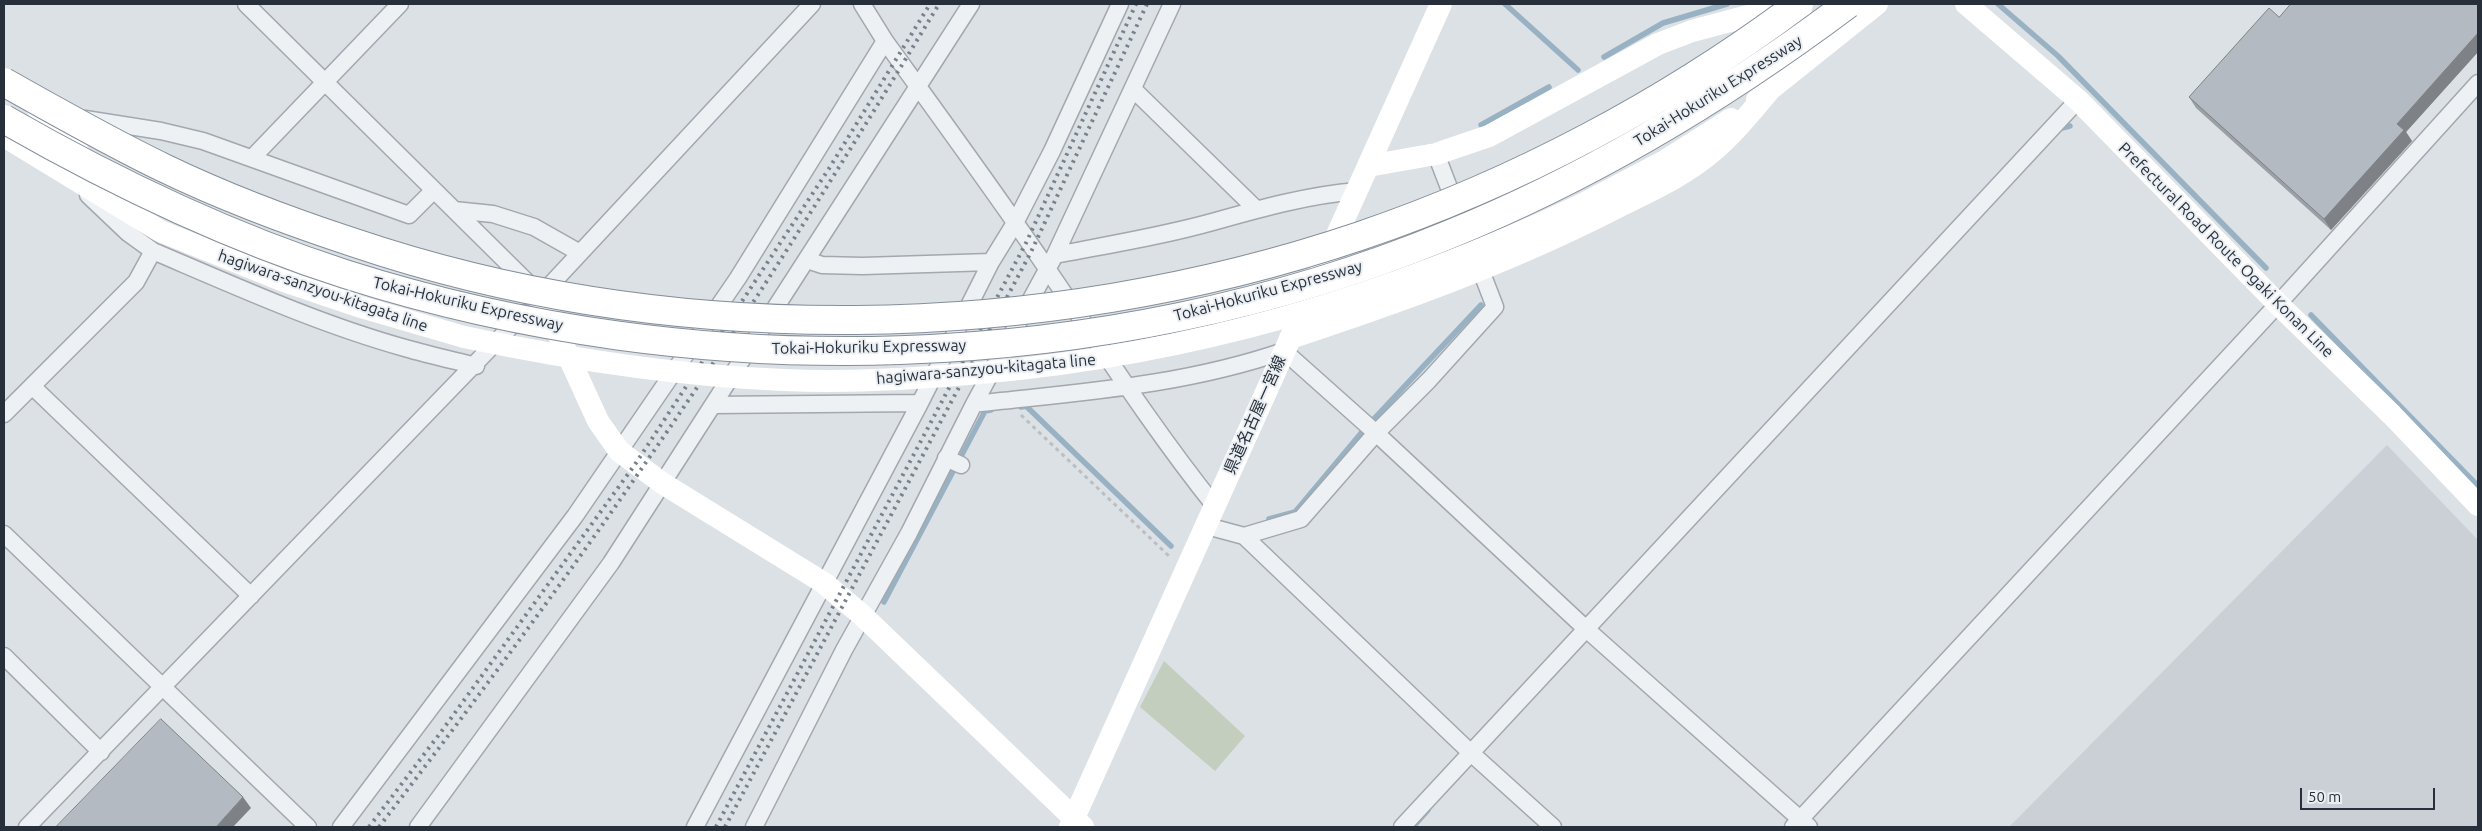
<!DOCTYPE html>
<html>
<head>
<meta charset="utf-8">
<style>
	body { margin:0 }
	#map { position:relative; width:2482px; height:831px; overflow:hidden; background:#dce1e5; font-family:Ubuntu,sans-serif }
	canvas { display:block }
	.frame { position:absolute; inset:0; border:5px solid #27303a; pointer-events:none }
	.scale { position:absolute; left:2300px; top:788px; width:135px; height:22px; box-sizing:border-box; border:2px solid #27303a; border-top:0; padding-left:6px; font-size:15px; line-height:18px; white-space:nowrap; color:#27303a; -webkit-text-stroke:4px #ebeff3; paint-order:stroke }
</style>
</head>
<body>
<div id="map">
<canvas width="2482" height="831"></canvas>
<div class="frame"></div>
<div class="scale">50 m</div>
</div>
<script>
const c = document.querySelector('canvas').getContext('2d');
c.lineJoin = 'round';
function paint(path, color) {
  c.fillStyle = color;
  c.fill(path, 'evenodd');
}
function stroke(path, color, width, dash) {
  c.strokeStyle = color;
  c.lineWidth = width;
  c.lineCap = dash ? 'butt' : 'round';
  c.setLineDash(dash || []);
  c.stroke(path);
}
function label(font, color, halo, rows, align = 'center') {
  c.font = font + ' Ubuntu,"Noto Sans JP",sans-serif';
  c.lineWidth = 4;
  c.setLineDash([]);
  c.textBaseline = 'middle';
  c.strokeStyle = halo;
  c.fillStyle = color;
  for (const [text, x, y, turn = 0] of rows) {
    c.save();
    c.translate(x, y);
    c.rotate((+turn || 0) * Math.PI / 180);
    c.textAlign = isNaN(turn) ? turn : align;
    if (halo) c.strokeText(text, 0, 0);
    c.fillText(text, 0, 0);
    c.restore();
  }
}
paint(new Path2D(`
	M2387 445 2478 540V827H2009Z`), '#cad0d6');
paint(new Path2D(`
	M1164 661 1245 736 1215 771 1140 707Z`), '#c4cebe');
stroke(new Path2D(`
	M1505 4 1578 70
	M1998 4 2058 56 2266 268
	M1604 57 1663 23 1727 4
	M1481 125 1549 87
	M2058 129 2070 126
	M2311 315 2478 486
	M1021 407 1026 406 1171 546
	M1373 420 1481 305
	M1269 519 1295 512 1362 432
	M884 602 985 411 991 410
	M1413 827 1428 810`), '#99b2c3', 5.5);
const street = new Path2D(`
	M246 4 532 287
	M862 4 885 41C940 117 995 192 1048 270 1102 349 1154 430 1214 505
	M1133 89 1256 209
	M85 119 161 131 203 141 409 215 434 190
	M253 157 400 4
	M454 210 493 214 534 227 580 253
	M153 251C235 286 319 324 405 348 429 355 452 360 476 366
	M1055 255C1108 245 1163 236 1216 221 1262 208 1309 195 1357 191
	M807 260 822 265 863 266 991 262
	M541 295 812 4
	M32 386 251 596
	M920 403 991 262 1015 223 1052 151 1120 4
	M974 404C1081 392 1182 386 1284 351L1376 433 1585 628 1809 827
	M4 414 136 282 153 251 128 233 88 195
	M946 458 961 465
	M1207 526 1244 536 1471 753 1553 827
	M4 534 308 827
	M1244 536 1301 519 1376 433 1429 380 1495 307 1436 154
	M4 656 101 752
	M27 827 524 313
	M341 827 575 516 738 278 885 41
	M418 827 611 563 971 4
	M695 827 920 403 713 405
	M754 827 844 650 909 533 974 404 1055 255 1172 4
	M1402 827 2078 100
	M1793 827 2278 304 2478 83`);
stroke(street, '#a2a8ae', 19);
stroke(new Path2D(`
	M1021 415 1171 558`), '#babfc4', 3, [4, 4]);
stroke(street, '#eef1f4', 16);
stroke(new Path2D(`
	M1966 4 2078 100 2278 304 2392 415 2478 505
	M1757 100 1877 4
	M34 104 83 158
	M4 136 160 231 284 281 361 307 464 337
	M1368 166 1436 154 1489 136 1658 44 1692 31 1756 14 1774 12 1791 15 1839 34
	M1581 205 1663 162 1731 119
	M541 296 598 421 619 451 662 483 824 583 863 616 1083 827
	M1290 338C1402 301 1511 262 1616 208 1648 192 1684 176 1711 153 1732 136 1750 113 1768 92
	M1070 827 1441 4`), '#fff', 22);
stroke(new Path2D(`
	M369 827 441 732 636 463 830 167 930 4
	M379 827C469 709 558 590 642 468 747 317 844 161 939 4
	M716 827 1026 243 1136 4
	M725 827 1031 252 1147 4`), '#77828d', 4, [2.5, 5]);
const highwayBridge = new Path2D(`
	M4 82C57 112 110 142 164 168 224 197 288 221 352 242 671 350 1041 344 1360 236 1516 183 1667 103 1799 4
	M4 119C112 181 226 236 345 274 699 387 1103 377 1448 235 1591 177 1724 97 1848 4`);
stroke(highwayBridge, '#858f9b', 30, []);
stroke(new Path2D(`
	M464 337C569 359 677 376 784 380 849 383 915 379 980 373 1194 354 1387 297 1581 205`), '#fff', 22);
stroke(highwayBridge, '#fff', 28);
paint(new Path2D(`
	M2478 4V52L2406 132 2412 141 2331 230 2196 108 2189 97 2279 17Z`), '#9ba0a6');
paint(new Path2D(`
	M2478 33V52L2406 132 2412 141 2331 230 2324 219 2397 124Z
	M243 797 251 808 233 827H216Z`), '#7e8287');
const building = new Path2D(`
	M2291 4H2478V33L2397 124 2404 130 2324 219 2189 97 2269 8 2279 17Z
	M161 719 243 797 216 827H56Z`);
paint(building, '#b4bac1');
stroke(building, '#7e8287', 1);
label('16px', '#27303a', '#ebeff3', [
	["Tokai-Hokuriku Expressway",1718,91,-32],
	["Prefectural Road Route Ogaki Konan Line",2226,250,45],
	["hagiwara-sanzyou-kitagata line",323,291,19],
	["Tokai-Hokuriku Expressway",1268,291,-15],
	["Tokai-Hokuriku Expressway",468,304,13],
	["Tokai-Hokuriku Expressway",869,347,-1],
	["hagiwara-sanzyou-kitagata line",986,369,-5],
	["県道名古屋一宮線",1255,415,-66]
]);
</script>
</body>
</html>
